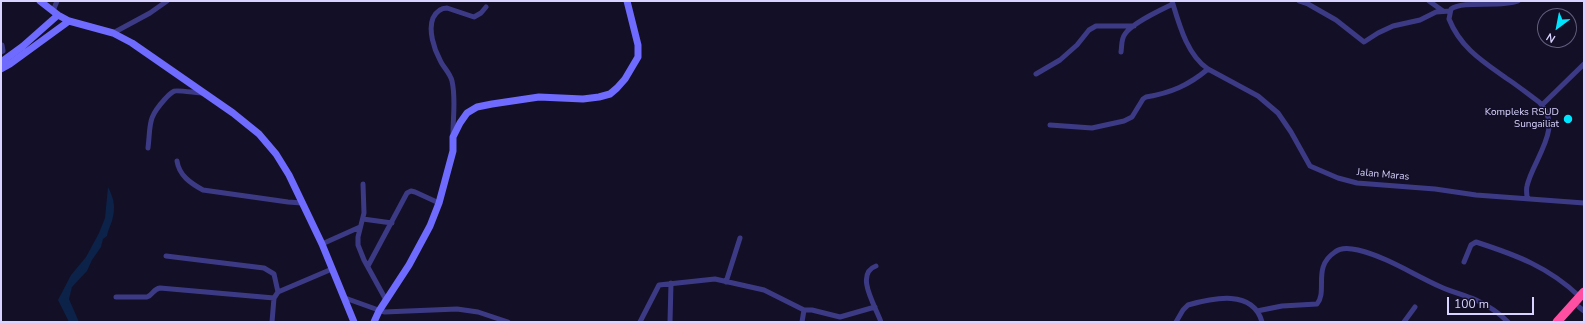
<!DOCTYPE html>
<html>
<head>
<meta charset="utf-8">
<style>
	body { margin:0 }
	#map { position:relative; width:1585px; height:323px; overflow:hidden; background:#130f26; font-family:"Nunito Sans",sans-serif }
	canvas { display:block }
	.frame { position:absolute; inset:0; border:2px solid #d9d4ff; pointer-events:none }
	.north { position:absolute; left:1537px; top:8px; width:40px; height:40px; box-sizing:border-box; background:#130f26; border:1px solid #625e7d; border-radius:50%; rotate:212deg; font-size:11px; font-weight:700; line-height:16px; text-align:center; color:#d9d4ff }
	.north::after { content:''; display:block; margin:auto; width:14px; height:18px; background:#00e5ff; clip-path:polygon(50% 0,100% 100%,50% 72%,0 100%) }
	.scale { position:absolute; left:1447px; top:297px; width:87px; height:18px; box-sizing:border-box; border:2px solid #d9d4ff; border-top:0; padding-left:5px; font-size:12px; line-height:14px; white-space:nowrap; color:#d9d4ff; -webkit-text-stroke:3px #130f26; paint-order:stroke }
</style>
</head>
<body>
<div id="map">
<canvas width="1585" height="323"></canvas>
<div class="frame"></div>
<div class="north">N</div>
<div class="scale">100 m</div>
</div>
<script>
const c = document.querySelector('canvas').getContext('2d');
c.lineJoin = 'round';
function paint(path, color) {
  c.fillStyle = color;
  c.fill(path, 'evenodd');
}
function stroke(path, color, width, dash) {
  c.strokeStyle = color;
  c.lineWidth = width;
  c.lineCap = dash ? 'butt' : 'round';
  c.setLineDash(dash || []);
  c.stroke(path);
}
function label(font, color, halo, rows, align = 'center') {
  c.font = font + ' "Nunito Sans",sans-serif';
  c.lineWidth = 3;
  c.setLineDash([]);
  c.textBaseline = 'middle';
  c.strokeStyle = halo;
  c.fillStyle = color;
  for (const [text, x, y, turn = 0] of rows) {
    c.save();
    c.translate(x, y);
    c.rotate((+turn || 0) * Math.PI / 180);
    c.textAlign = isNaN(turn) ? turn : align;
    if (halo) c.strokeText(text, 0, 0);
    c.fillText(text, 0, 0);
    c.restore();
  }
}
paint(new Path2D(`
	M108 187C114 199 116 207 112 221 110 227 108 230 107 236L103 239 101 247 92 260 87 271 72 287 69 299 79 322H69L58 300 71 275 86 257 99 233 105 218Z`), '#0c2248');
stroke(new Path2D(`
	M1172 1C1179 24 1187 55 1208 69L1258 96 1278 113 1291 132 1310 166 1338 178 1357 183 1435 189 1476 195 1584 203
	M1299 1 1308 4 1336 20 1364 42 1378 33 1393 26 1420 20 1436 12 1450 11
	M1429 1 1443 11
	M1518 1C1500 8 1464 0 1451 9L1449 19C1460 47 1482 61 1506 78 1517 85 1528 94 1539 102 1565 127 1533 159 1527 186 1526 190 1527 194 1527 198
	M53 11 57 1
	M113 33 150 13 167 1
	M1 52 3 51 2 45
	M1121 52C1122 46 1121 39 1125 34 1132 23 1161 10 1173 4
	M1036 74 1060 60 1077 45 1089 30 1096 26H1134
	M1542 105 1584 64
	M1050 125 1092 128 1124 121 1132 117 1143 99 1146 97C1171 93 1189 85 1208 69
	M453 134C453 117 456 98 452 81 450 73 443 67 440 60 434 49 428 30 433 18 436 12 440 8 447 8L474 17 481 13 486 7
	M148 148C151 123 147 119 165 99 168 96 171 92 175 91 178 90 198 93 203 93
	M177 161C179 175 190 183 203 190L288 202 302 203
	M363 184 364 213 358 237V245L364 260 386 300
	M363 219 392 223
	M322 244 360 227
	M166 256 264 268 274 274 278 292
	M1464 262 1471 245 1476 242C1516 255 1549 267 1580 297
	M368 266 407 193 411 191 415 192 439 203
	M876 266C854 274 876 307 881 322
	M726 282 740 238
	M116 297H147C153 295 153 289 160 288L274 298
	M345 298 384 312 457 309 478 312 508 322
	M1579 307 1584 311
	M1257 311 1282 306 1317 304C1328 291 1312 267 1335 252 1341 247 1350 248 1358 250 1387 257 1414 275 1441 287 1452 292 1464 295 1476 300 1487 305 1499 313 1508 322
	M272 322 274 298 278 292 332 269
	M640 322 659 285 715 279 764 290 804 310H812L840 317 875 307
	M670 322 671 283
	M802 322 804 310
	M1176 322 1183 310 1188 305C1213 298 1253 289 1262 322
	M1404 322 1415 307`), '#3d3a85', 5);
stroke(new Path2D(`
	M40 1 58 15 69 21 113 33 132 43 233 113 259 134 276 154 289 175 322 244 354 322
	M1 62 23 46 58 15
	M1 69 10 64 69 21
	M374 322 379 311 409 265 430 226 439 203 453 151V137L460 123 467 113 477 107 492 104 539 97 583 99 599 97 610 94 617 88 625 79 638 57V45L627 1`), '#6f6bff', 7);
stroke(new Path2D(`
	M1557 322 1584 292`), '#ff4fa3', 9);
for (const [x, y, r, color] of [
	[1568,119,5,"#00e5ff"]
]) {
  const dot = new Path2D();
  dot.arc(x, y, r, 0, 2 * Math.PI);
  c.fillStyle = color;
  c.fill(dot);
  stroke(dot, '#130f26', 1.5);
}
label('10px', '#d9d4ff', '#130f26', [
	["Kompleks RSUD",1559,113],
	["Sungailiat",1559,125]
], 'right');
label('10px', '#d9d4ff', '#130f26', [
	["Jalan Maras",1383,175,5]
]);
</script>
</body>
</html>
